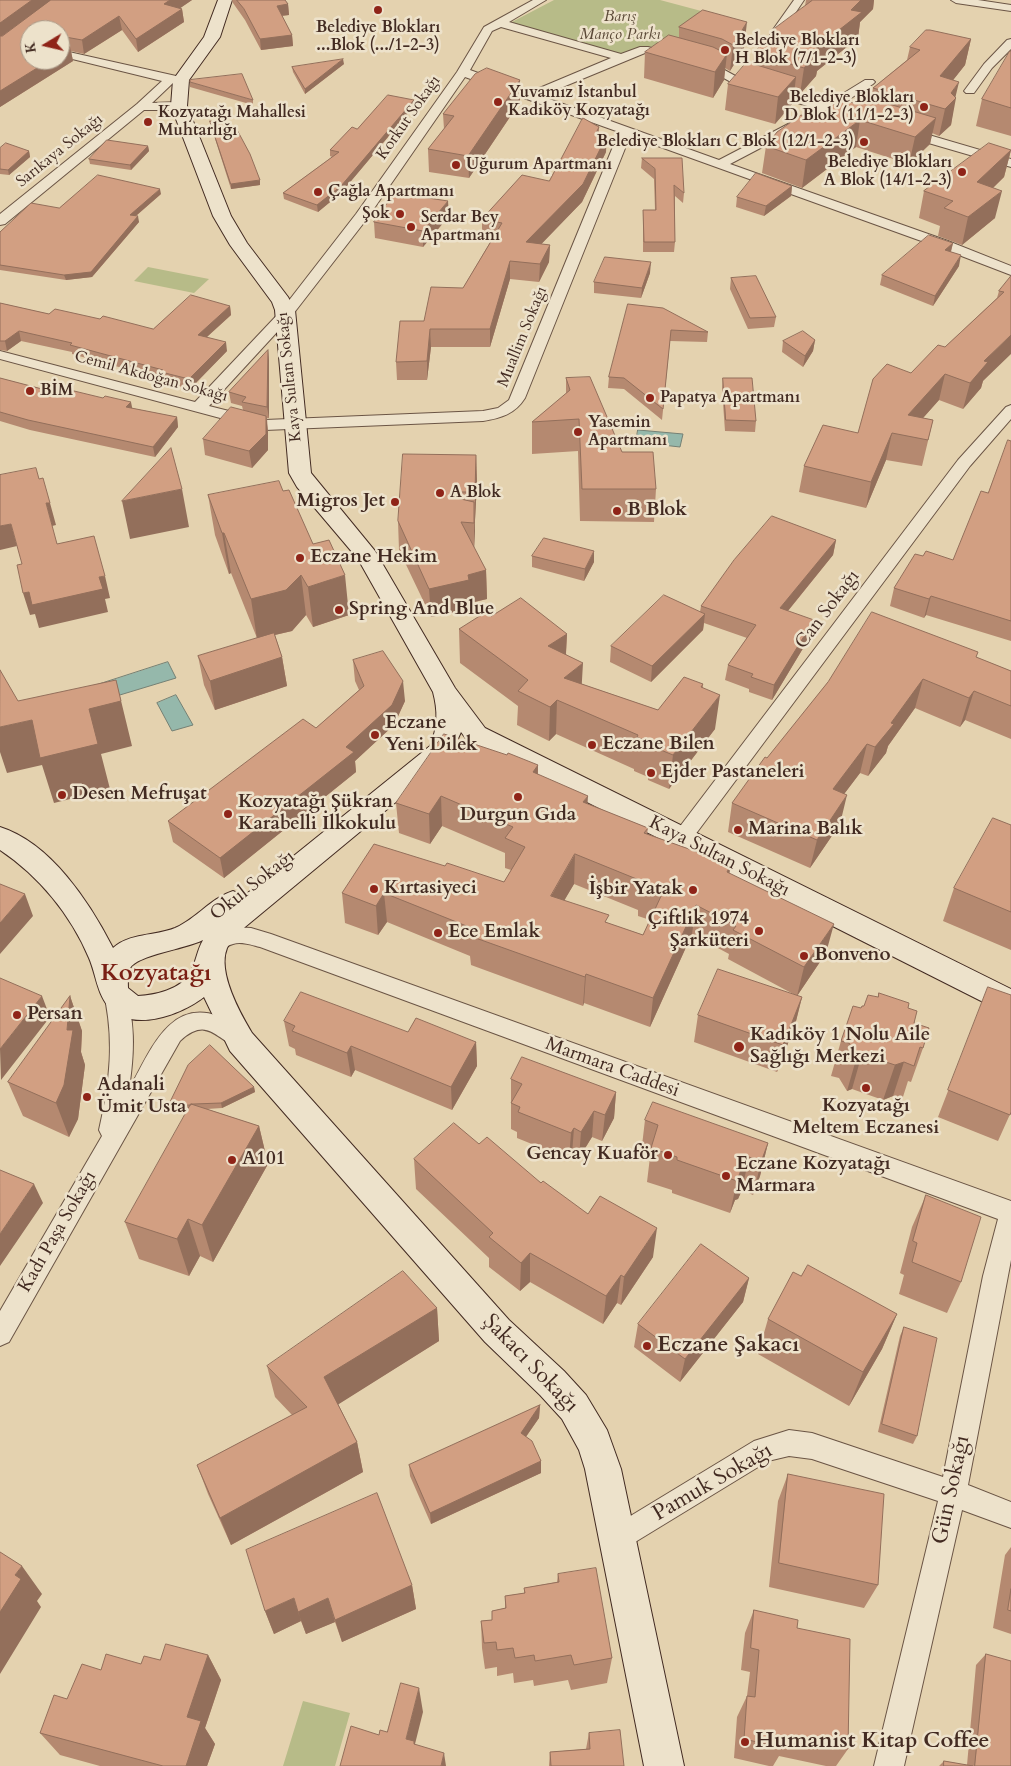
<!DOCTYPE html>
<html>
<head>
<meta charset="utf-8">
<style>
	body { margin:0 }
	#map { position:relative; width:1011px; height:1766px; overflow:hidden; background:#e4d2af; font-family:Cardo,serif }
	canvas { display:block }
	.north { position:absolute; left:20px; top:20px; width:50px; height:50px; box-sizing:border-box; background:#ede2cb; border:1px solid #a99987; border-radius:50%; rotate:261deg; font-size:14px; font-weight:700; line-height:20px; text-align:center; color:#432b22 }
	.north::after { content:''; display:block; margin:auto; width:18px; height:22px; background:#8f2418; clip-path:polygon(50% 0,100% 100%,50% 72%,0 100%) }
</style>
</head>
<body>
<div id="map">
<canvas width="1011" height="1766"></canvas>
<div class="north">K</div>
</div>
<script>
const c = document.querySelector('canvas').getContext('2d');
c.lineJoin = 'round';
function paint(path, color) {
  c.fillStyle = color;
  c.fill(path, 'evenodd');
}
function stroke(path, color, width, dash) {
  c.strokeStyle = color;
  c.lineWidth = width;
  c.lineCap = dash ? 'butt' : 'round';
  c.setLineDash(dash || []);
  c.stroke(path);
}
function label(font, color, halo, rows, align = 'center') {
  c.font = font + ' Cardo,serif';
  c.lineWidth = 5;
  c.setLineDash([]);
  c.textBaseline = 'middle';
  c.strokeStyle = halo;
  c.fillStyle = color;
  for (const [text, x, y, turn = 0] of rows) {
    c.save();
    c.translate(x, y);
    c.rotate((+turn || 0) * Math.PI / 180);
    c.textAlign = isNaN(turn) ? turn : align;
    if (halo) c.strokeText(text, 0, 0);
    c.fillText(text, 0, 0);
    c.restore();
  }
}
paint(new Path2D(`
	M554 0H660L720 16 673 54 643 46 623 55 510 23Z
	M148 267 209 279 194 293 134 281Z
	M303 1701 350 1713 335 1766H283Z`), '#b7bb88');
const water = new Path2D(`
	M638 430 683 434 680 447 636 442Z
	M168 662 176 678 100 701 94 686Z
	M176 695 193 725 172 731 157 703Z`);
paint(water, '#95b8ab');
stroke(water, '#748074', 1);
const street = new Path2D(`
	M533 0H546L509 22 621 54 640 47H648L719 67 739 78 826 104 865 80H873L875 82 873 84 837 107 858 113 860 116 858 119 854 120 829 112 730 164 948 241 1011 266V275L938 247 630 136 525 398C515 414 501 418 483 421L265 430 0 359V351L195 402 280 312 356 214 457 72 484 27ZM501 27 611 58 530 92 470 70 492 31ZM645 53 711 71 731 82 817 109 719 160 541 96ZM465 77 619 132 509 400 498 408 483 411 265 420 209 406 290 318 366 220Z
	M794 0H804L782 33H774L772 31Z
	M951 0H978L1011 5V11L956 3Z
	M1011 39V49L992 68 974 93H966L964 91 984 64 1007 40Z
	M60 50 185 78 187 80 185 82 173 83 152 103 179 102 185 106 179 110H144L5 224 0 225V214L137 104 162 81 60 56Z
	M905 128 1011 159V167L901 135 899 132Z
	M1011 405V419L970 466 689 843 682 845 675 843 672 838 675 833 958 460 1006 407Z
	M232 927 251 928 271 934 1011 1201V1260L968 1485 1011 1502V1528L962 1510 904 1766H874L938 1501 812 1459 789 1456 768 1461 627 1547 618 1551 609 1547 605 1538 609 1529 754 1441 789 1430 812 1433 943 1477 983 1276 998 1219 260 947C252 945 241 941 233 944 221 947 223 956 208 951L205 945C211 934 220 931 232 927Z
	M114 981 121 984C137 1015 134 1056 129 1089 149 1055 168 998 218 1016 230 1020 243 1026 249 1038L246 1044C220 1053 213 1010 180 1041L9 1342 0 1346V1311L102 1136 99 1130C110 1083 115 1038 103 990L107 984Z`);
const secondary = new Path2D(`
	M218 0H232L220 37 189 80 187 106 231 216 247 243 288 297 295 310 311 473 375 551 455 688 485 728 1011 989V1015L1001 1011 474 745 467 740 461 732 449 758 245 927C239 933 231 940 227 948 217 972 240 1013 252 1033L509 1320 564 1371 586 1395 607 1430 621 1469 684 1766H644L585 1469 579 1450 562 1419 540 1395 485 1342 230 1051 204 997C181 1015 132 1033 109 1007 97 994 96 974 89 958 71 915 39 876 0 850V827C51 843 90 903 113 948 129 933 155 936 175 928 196 919 211 898 233 891L244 896 430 746C438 727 438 711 433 692L358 559 297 487 289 473 275 310 272 302 230 245 213 216 171 106 173 80 204 37ZM203 940C197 950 196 963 190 973 180 990 155 995 138 996L128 988C128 982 127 974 130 968 138 955 185 949 203 940Z`);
stroke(street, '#6b5545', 2);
stroke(secondary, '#432b22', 2);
paint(street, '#ede2cb');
paint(secondary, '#ede2cb');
paint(new Path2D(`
	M0 0H192L180 8 182 9 184 22 138 52 122 30 84 54 71 51 73 61 0 107ZM30 30H60V60H30Z
	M232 0H285L288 4 289 15 282 16 292 35 293 46 261 50 245 20 233 3Z
	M806 0H874L873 9 860 22 858 38 817 71 816 76 800 94 794 92 793 103 775 124 725 110 728 84 753 64 754 53 805 6Z
	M703 10 744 48 730 71 725 68 724 80 713 98 644 78 645 52 679 38V27Z
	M971 39 965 65 953 80 955 97 951 125 939 136 932 133 930 144 909 164 856 147 802 188 762 173 766 146 815 120 854 103 871 99 873 88 907 60 910 47Z
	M1011 51V136L976 126 982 99Z
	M344 64 305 94 293 72 292 67Z
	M520 80V102L469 178 429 172 428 149 444 129 443 114Z
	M190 82 253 100V105L190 87Z
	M414 100V106L341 193 318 212 284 199 283 193 332 157 330 156V150L357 129Z
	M210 121 260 185 231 189 211 126Z
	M599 127V134L606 152 582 202 541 244 550 245 549 262 539 282 510 279 490 347H431L427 380H397L396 362 424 321 463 288 492 239 482 237V219L549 181Z
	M148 146 149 151 131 170 90 164 89 159Z
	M0 148 29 151 30 157 9 175 0 174Z
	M1011 150 1004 177 993 188 995 218 962 245 938 236 940 226 919 218 924 191Z
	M642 158 684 193 683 203 675 196V242L674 252H643V210H655L654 179 641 168Z
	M792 186 791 196 764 216 736 207 737 197Z
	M161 194 136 216 139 222 92 277 66 280 0 270V232Z
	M449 216 423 247 375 238 374 222Z
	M953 243 951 252 959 266 933 306 880 285 882 275Z
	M650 273 641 298 594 293V282Z
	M1011 276 981 388 963 409 939 400 923 418 933 420 922 466 886 460 866 508 799 492 804 466 858 433 911 373 945 347 997 298 999 291Z
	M731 278 776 317 774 327 748 329 730 289Z
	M0 303 49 314 100 319 153 329 230 306 231 315 207 337 227 351 190 389 163 382 162 379 72 354V352L21 341 7 351 0 350Z
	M628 304 708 332 707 342 670 341 662 420 624 389 608 388 609 377Z
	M815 340 813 351 803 367 782 352 783 341Z
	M268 350 269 361V418H267L268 432V450L252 468 205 455 203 439 243 410 242 406 231 403 229 392Z
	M0 378 65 395 177 417 178 427 155 457 30 430 0 421Z
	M566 378 622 452 656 489 654 522 580 521 578 451 532 454V422L566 394Z
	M723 378 756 421 755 432 725 431 722 389Z
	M1011 441V641L926 615 924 618 890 606 894 588 923 556 953 560 988 493Z
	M476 455 477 483 475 520 474 548 486 570 487 599 470 603V609L431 617 399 550 398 521Z
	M283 491 313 544 349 615 313 627 306 615 292 631 275 635 282 657 287 686 215 710 204 685 198 656 257 638 231 573 229 574 215 535 208 495Z
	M836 540 833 555 788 611 811 635 772 700 749 692V689L725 680 728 665 747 638 704 623 703 630 651 682 610 662 611 646 700 612 701 606Z
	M532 556 594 562 584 581 532 567Z
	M491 616 567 634 566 654 582 684 658 710 703 684V688L715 729 669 789 648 780V777L634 771V769L556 734 549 741 517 725 518 706 460 663 459 629Z
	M976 657 1011 671V739L965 720 960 727 915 708 888 746 886 753 868 776 860 773 844 794 840 824 810 868 728 832 732 803 828 682Z
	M353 660 405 701 394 725 355 761 356 772 224 878 173 842 168 821 316 728 359 690 355 681Z
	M538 765V775L587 804 648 828 647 834 731 864 729 873 826 953 797 996 802 997 795 1025 777 1072 694 1042 698 1015 795 995 728 959 729 954 692 934 650 1027 584 1003 583 1006 471 965 470 956 387 922 378 935 345 923 342 893 445 866 504 882 511 870 505 868V853L442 826 430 844 399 833 396 803ZM574 884 638 910V916L650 920 643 935 608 923 564 900Z
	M1011 825V950L943 921 954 888Z
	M988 987 1011 1112 998 1141 938 1117Z
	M70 996 82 1031 81 1052 85 1065 78 1119 69 1137 23 1116 8 1082Z
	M864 1006 908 1008 923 1048 911 1082 908 1081 902 1100 893 1096 883 1100 852 1089 847 1091 839 1078 831 1076 841 1041 861 1008Z
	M284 1021 408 1032 476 1042 477 1066 452 1110 355 1070 351 1077 296 1055 295 1049 289 1046Z
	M511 1079 616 1092 614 1118 602 1141 592 1137 579 1158 572 1154 569 1159 517 1138V1132L511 1129Z
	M254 1087 255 1092 222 1108 207 1109 259 1126 268 1164 213 1262 200 1256 189 1276 139 1259 125 1222 188 1110 170 1111 168 1106Z
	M645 1120 768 1143 760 1176 753 1195 742 1190 738 1199 735 1200 730 1213 672 1193V1190L647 1182 650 1157 641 1154Z
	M479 1144 541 1183 653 1257 621 1305 617 1303 603 1324 530 1282 520 1291 489 1267V1258L416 1189 414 1159Z
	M926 1195 961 1282 947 1313 899 1294 904 1275 900 1273 912 1227Z
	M749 1278 743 1302 680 1382 634 1347 638 1324Z
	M437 1308 439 1341 338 1404 357 1442 363 1472 231 1545 208 1494 197 1465 292 1415 275 1397 267 1366Z
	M897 1314 882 1349 849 1406 758 1354 768 1319Z
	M904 1327 917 1436 913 1444 878 1432 900 1336Z
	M540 1405 539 1418 526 1437 541 1461V1473L431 1524 410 1476 409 1465Z
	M788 1474 878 1585 864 1608 769 1587 778 1501Z
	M1011 1547V1634L993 1628 1005 1555Z
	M558 1574 612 1658 607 1683 571 1690 568 1680 534 1686 533 1680 514 1683 513 1673 497 1676V1667L485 1669 482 1648 481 1621 492 1620V1611L505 1608V1596L524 1593V1588L557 1582Z
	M412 1585 416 1609 342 1642 335 1622 306 1634 301 1621 274 1634 265 1611Z
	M754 1610 797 1628 848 1749 836 1766H826L779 1756 773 1766H769L734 1758 737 1717 747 1696 750 1672 741 1670 745 1633Z
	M986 1654 1011 1766H939L944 1761 967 1765 976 1665Z
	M208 1655 221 1680 205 1728 215 1744 207 1766H100L60 1755 40 1733 67 1699 101 1670 141 1664 160 1660Z
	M589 1733 624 1766H549L550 1752 586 1749Z`), '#b58970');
paint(new Path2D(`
	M32 0H53L0 39V23Z
	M170 0H192L166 18 164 4Z
	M861 0H874L873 9 860 22 858 38 817 71 816 76 800 94 804 68 816 48Z
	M288 4 289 15 278 16 277 6Z
	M182 9 184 22 138 52 136 39Z
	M119 16 122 30 84 54 82 40Z
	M747 22 744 48 730 71 733 45Z
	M292 35 293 46 261 50 260 39Z
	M971 39 965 65 935 103 940 76Z
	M70 47 73 61 0 107V91L50 60H60V54Z
	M727 54 724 80 713 98 715 72Z
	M343 59 344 64 305 94V89Z
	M796 77 793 103 775 124 778 97Z
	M520 80V102L469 178 468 156Z
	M959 82 955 99 956 98 951 125 939 136 945 109 951 93Z
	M414 100V106L341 193 318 212 317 205Z
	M936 118 930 144 909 164 915 137Z
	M860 120 856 147 802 188 806 160Z
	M607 135 606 152 582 202 526 260V242Z
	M148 146 149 151 131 170 130 165Z
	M1011 150 1004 177 971 209 977 182Z
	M29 151 30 157 9 175 8 170Z
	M260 180V185L231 189V184Z
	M792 186 791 196 764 216 766 206Z
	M160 189 161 194 131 220 130 215Z
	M1002 191 995 218 962 245 968 217Z
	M448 201 449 216 423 247V231Z
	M138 216 139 222 92 277 66 280 64 275Z
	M953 243 950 254 945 250Z
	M550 245 549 262 539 282 540 264Z
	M961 255 959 266 933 306 935 296Z
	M510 261V279L490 347V329Z
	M651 262 650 273 641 298 642 288Z
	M230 306 231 315 199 344 198 335Z
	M430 329 431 347 427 380V361Z
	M19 331 21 341 7 351 5 341Z
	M1011 335V354L983 381 981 388 963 409 970 383 984 361Z
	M815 340 813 351 803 367 805 356Z
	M226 342 227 351 190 389 189 379Z
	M268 350 269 361V418L267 407Z
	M945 374 939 400 907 436 908 415Z
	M131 402 133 412 126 407Z
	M266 416 268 432V450L252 468 249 451Z
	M177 417 178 427 155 457 153 447Z
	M892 433 886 460 866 508 871 482Z
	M476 455 477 483 475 520V492Z
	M182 489 189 527 130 539 122 501Z
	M474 502 475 531 474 551Z
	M46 503H50L56 525 52 526Z
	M11 524 17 546 0 550V526Z
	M222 533H224L231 573 229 574Z
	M836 540 833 555 778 623 780 608Z
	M594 551V562L584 581 585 569Z
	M486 570 487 599 470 603V609L431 617 429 589 468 575Z
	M301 575 306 615 292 631 257 639 251 599Z
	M345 575 349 615 313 627 308 587Z
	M105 576 110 598 105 599 108 612 39 628 35 614 30 615 23 593Z
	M931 596 926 615 924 618 929 599Z
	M705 614 703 630 651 682 652 666Z
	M814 620 811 635 772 700 774 685Z
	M567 634 565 669 548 646Z
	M282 657 287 686 215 710 210 681Z
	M583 663 581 697 564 678Z
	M923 679 915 708 888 746 886 753 868 776 875 747 891 723Z
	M116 680 132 746 101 754 110 789 54 803 42 765 7 773 0 752V727L32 720 89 709Z
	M403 681 405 701 394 725 355 761 356 772 224 878 220 858 346 747Z
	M974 691 965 720 960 727 969 698Z
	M720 695 715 729 669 789 673 755Z
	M557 700 556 734 549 741 550 707Z
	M867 744 860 773 826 818 833 789Z
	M538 765 537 796 533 772Z
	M847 795 840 824 810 868 817 840Z
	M441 796 442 826 430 844 429 814Z
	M588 796 586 826 583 802Z
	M575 854 574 884 550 925 551 896Z
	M731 864 726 893 727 872Z
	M384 893 387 922 378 935 376 906Z
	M25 894 33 916 0 954V923Z
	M696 905 692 934 650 1027 653 998Z
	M834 924 826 953 797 996 804 967Z
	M586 974 584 1003 583 1006 585 977Z
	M42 996 50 1017 1 1080 0 1049Z
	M70 996 82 1031 81 1052 85 1065 78 1119 69 1137 56 1103 67 1030Z
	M802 997 795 1025 777 1072 783 1045Z
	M476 1042 477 1066 452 1110 451 1087Z
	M351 1046 355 1070 351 1077 347 1053Z
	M862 1054 852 1089 847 1091 857 1056Z
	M904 1062 893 1096 883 1100 895 1065Z
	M254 1087 255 1092 222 1108 221 1103Z
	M616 1092 614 1118 602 1141 605 1115Z
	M594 1111 592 1137 579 1158 581 1132Z
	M259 1126 268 1164 213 1262 202 1225Z
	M574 1128 572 1154 569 1159 571 1133Z
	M768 1143 760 1176 753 1195 761 1162Z
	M749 1157 742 1190 738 1199 735 1200 730 1213 737 1181 742 1167Z
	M34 1184 43 1203 0 1266V1234Z
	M188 1219 200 1256 189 1276 177 1239Z
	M657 1228 653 1257 621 1305 624 1277Z
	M530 1253V1282L520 1291 521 1263Z
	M621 1275 617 1303 603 1324 606 1296Z
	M749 1278 743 1302 680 1382 685 1359Z
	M437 1308 439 1341 331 1409 324 1377Z
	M897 1314 882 1349 849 1406 863 1372Z
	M540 1405 539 1418 520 1445 521 1433Z
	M357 1442 363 1472 231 1545 220 1518Z
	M541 1461V1473L431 1524 430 1513Z
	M22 1566 42 1594 37 1601 41 1607 0 1674V1612L15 1575Z
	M412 1585 416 1609 342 1642 335 1620Z
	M294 1598 301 1621 274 1634 265 1611Z
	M328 1598 335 1622 306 1634 298 1612Z
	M208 1655 221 1680 205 1728 215 1744 207 1766H186L187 1717Z
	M419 1688 423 1712 415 1744 419 1763 406 1739Z
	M444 1753 446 1766H441Z`), '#936f5b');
const building = new Path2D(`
	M0 0H32L0 23Z
	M51 0H170L164 4 182 9 136 39 119 16 82 40 60 36V30H30V60H50L0 91V36H2Z
	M237 0H285L288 4 277 6 292 35 260 39 244 9Z
	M813 0H861L851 10 862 12 816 48 820 49 804 68 754 53 775 28Z
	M703 10 747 22 733 45 722 39 679 27Z
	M926 30H930L971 39 940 76 959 82 951 93 956 98 945 109 873 88 920 50 910 47Z
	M669 35 713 47 727 54 715 72 645 52Z
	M60 45 70 47 60 54Z
	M1010 51H1011V108L982 99Z
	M343 59 305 89 292 67Z
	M747 62 796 77 778 97 728 84Z
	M487 68 520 80 468 156 428 149 454 116 443 114 475 74Z
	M242 74 253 100 190 82V80Z
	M388 95 414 100 341 186 317 205 283 193 339 152 330 150 352 127 357 129Z
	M862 96 936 118 915 137 860 120 806 160 766 146 777 132 801 115 815 120 840 99 854 103Z
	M583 118 599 127 596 133 607 135 583 184 526 242 550 245 540 264 510 261 490 329H430L427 361 396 362 400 321H424L431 287 463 288 502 223 482 219 522 175 549 181Z
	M210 121 235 126 250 154 260 180 231 184Z
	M107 140 148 146 130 165 89 159Z
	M6 143 29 151 8 170 0 169V148Z
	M989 143 1011 150 977 182 1002 191 968 217 944 208 953 201 924 191Z
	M642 158H682L684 193 674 185 675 242H644L643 210H656L655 169Z
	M756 173 792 186 766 206 737 197Z
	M98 175 160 189 130 215 138 216 91 272 64 275 0 265V232L31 203 59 208Z
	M395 193 448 201 423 231 374 222Z
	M929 235 953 243 945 250 961 255 935 296 882 275Z
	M605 257 651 262 642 288 594 282Z
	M756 276 776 317 750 318 731 278Z
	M1011 276V335L984 361 988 362 970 383 945 374 908 415 933 420 928 440 892 433 871 482 804 466 823 425 858 433 873 379 887 364 911 373 938 345 945 347 1004 292 999 291Z
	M191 295 230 306 198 335 226 342 189 379 161 372 163 370 70 345 72 343 19 331 5 341H0V303L49 314 55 309 100 319 103 316 153 329Z
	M628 304 663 308 708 332 671 330 663 409 624 378 609 377Z
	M803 331 815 340 805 356 783 341Z
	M268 350 267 407 242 402 246 397 229 392Z
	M590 377 622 452H653L656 489H582L579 419 532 422 570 390 566 378Z
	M0 378 65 395 70 390 103 398 105 396 131 402 126 407 177 417 153 447 28 420 0 412Z
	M723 378H752L756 421 726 420Z
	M231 407 266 416V434L249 451 203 439Z
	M1008 440 1011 441V621L931 596 929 599 894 588 915 554 923 556 926 551 953 560 981 491 988 493Z
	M171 448 182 489 122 501Z
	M403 454 476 455 475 492H453L452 497 474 502V523L461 522 486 570 468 575 469 580 429 589 398 521Z
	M36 468 39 479 43 478 50 503H46L57 544 94 536 105 576 99 577 103 589 32 605 29 592 23 593 17 565 22 564 11 524 0 526V475Z
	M279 481 283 491 289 490 313 544 329 540 345 575 308 587 301 575 286 590 251 599 224 533H222L208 495Z
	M772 516 836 540 780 608 814 620 774 685 751 677 753 674 728 665 756 625 701 606 734 560Z
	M544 538 594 551 585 569 532 556Z
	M664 595 705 614 652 666 611 646Z
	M521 598 567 634 548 646 583 663 564 678 658 710 684 677 703 684 701 687 720 695 673 755 651 746 653 744 637 737 638 735 557 700 550 707 518 691 528 680 459 629 486 612 491 616Z
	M872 612 978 652 976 657 1011 671V706L974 691 969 698 923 679 891 723 894 724 875 747 867 744 833 789 847 795 817 840 732 803 765 757 767 758 828 682Z
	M274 633 282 657 210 681 198 656Z
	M383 651 403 681 392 705 346 747 354 752 220 858 168 821 303 719 316 728 364 686 353 660Z
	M0 670 18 701 116 680 121 701 89 709 98 744 40 758 32 720 0 727Z
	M444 734 507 755 508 753 538 765 533 772 588 796 583 802 648 828 644 833 731 864 727 872 834 924 804 967 733 930 736 926 696 905 653 998 586 974 585 977 470 936 474 929 384 893 376 906 342 893 374 844 445 866 447 863 504 882 525 847 505 838 513 827 441 796 429 814 396 803ZM575 854 644 882 641 886 662 894 643 935 605 922 609 915 551 896Z
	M993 818 1011 825V912L954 888Z
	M0 884 25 894 0 923Z
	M718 969 802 997 783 1045 698 1015Z
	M0 978 42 996 0 1049Z
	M988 987 1011 995V1112L1010 1115 948 1090Z
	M301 992 408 1032 416 1018 476 1042 451 1087 351 1046 347 1053 292 1031 295 1026 284 1021Z
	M879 993 909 1003 908 1008 917 1011 914 1023 929 1028 923 1048 920 1047 914 1066 904 1062 895 1065 862 1054 857 1056 849 1043 841 1041 853 1006 861 1008 862 1006H864L868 995 878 997Z
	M70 996 67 1030H73L64 1085 56 1103 8 1082Z
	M210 1045 254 1087 221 1103 194 1104H191V1105L168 1106 188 1065Z
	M522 1057 616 1092 605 1115 594 1111 581 1132 574 1128 571 1133 518 1112 520 1107 511 1103 522 1084 511 1079Z
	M653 1102 768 1143 761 1162 749 1157 745 1166 742 1167 737 1181 677 1160V1157L651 1148 658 1125 645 1120Z
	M191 1104 259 1126 202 1225 188 1219 177 1239 125 1222Z
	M454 1123 479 1144 487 1137 541 1183 543 1181 588 1214 600 1196 657 1228 624 1277 621 1275 606 1296 530 1253 521 1263 489 1237 493 1233 414 1159Z
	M0 1170 34 1184 0 1234Z
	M926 1195 981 1217 961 1282 912 1262 917 1243 913 1241Z
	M701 1244 749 1278 685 1359 638 1324Z
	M808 1265 897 1314 863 1372 768 1319 793 1272 801 1276Z
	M403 1271 437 1308 324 1377 357 1442 220 1518 197 1465 307 1407 267 1366Z
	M904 1327 937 1338 917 1436 882 1424Z
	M540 1405 521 1433 532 1441 541 1461 430 1513 409 1465Z
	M788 1474 884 1494 878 1585 779 1563Z
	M377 1493 412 1585 335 1620 328 1598 298 1612 294 1598 265 1611 246 1550Z
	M0 1552 22 1566 15 1575 21 1579 0 1612Z
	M596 1568 612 1658 574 1665 571 1655 535 1661 534 1655 515 1658 513 1648 497 1650 496 1642 484 1643 481 1621 492 1620V1611L506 1608 505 1596 525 1593 524 1588 559 1582 558 1574Z
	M1011 1589V1611L1008 1610Z
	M754 1610 798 1620 797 1628 850 1639 848 1749 784 1736V1748L744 1739 747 1696 755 1697 759 1650 751 1648Z
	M166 1644 208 1655 187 1717 201 1721 186 1766H163L40 1733 54 1695 67 1699 82 1664 101 1670 106 1654 141 1664 144 1656 160 1660Z
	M986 1654 1011 1661V1766H975Z
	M401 1683 419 1688 406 1739 414 1741V1744L444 1753 441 1766H340L351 1726 379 1735 380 1730 387 1732Z
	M620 1730 624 1766H551L550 1752 590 1749 589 1733Z
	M944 1761 973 1766H944Z`);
paint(building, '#d29f82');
stroke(building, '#936f5b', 1);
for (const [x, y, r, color] of [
	[378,10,5,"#8f2418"],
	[725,50,5,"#8f2418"],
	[498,102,5,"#8f2418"],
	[924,107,5,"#8f2418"],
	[148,122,5,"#8f2418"],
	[864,142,5,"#8f2418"],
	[456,165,5,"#8f2418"],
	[962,172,5,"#8f2418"],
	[318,192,5,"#8f2418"],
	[400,214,5,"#8f2418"],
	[411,227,5,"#8f2418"],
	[30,391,5,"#8f2418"],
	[650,398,5,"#8f2418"],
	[578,432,5,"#8f2418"],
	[440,493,5,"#8f2418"],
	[395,502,5,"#8f2418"],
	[617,511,5,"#8f2418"],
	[300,558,5,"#8f2418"],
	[339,610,5,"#8f2418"],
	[375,735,5,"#8f2418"],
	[592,745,5,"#8f2418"],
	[651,773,5,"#8f2418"],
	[62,795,5,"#8f2418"],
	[518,797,5,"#8f2418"],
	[228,814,5,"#8f2418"],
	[738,830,5,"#8f2418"],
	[374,889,5,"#8f2418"],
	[693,890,5,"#8f2418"],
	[759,931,5,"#8f2418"],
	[438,933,5,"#8f2418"],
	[804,956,5,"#8f2418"],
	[17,1015,5,"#8f2418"],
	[739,1047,6,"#8f2418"],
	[866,1088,5,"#8f2418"],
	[87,1097,5,"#8f2418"],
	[668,1155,5,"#8f2418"],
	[232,1160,5,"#8f2418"],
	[726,1176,5,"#8f2418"],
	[647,1346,5,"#8f2418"],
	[745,1742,5,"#8f2418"]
]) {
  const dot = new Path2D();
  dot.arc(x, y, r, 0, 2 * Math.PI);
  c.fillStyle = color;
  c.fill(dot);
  stroke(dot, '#ede2cb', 2);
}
label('italic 16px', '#5a4836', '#ede2cb', [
	["Barış",620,17],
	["Manço Parkı",620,35]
]);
label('bold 16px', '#432b22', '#ede2cb', [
	["Belediye Blokları",378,28,"center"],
	["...Blok (.../1-2-3)",378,46,"center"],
	["Belediye Blokları",735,41],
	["H Blok (7/1-2-3)",735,59],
	["Yuvamız İstanbul",508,93],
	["Kadıköy Kozyatağı",508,111],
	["Belediye Blokları",914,98,"right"],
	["D Blok (11/1-2-3)",914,116,"right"],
	["Kozyatağı Mahallesi",158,113],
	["Muhtarlığı",158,131],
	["Belediye Blokları C Blok (12/1-2-3)",854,142,"right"],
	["Belediye Blokları",952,163,"right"],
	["A Blok (14/1-2-3)",952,181,"right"],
	["Uğurum Apartmanı",466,165],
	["Çağla Apartmanı",328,192],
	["Şok",390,214,"right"],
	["Serdar Bey",421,218],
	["Apartmanı",421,236],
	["BİM",40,391],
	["Papatya Apartmanı",660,398],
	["Yasemin",588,423],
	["Apartmanı",588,441],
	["A Blok",450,493]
], 'left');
label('16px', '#432b22', '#ede2cb', [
	["Korkut Sokağı",409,118,-55],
	["Sarıkaya Sokağı",60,151,-39],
	["Muallim Sokağı",523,337,-68],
	["Cemil Akdoğan Sokağı",151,377,15],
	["Kaya Sultan Sokağı",290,377,-96]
]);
label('bold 19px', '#432b22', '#ede2cb', [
	["Migros Jet",385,502,"right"],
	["B Blok",627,511],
	["Eczane Hekim",310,558],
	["Spring And Blue",349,610],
	["Eczane",385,724],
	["Yeni Dilek",385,746],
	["Eczane Bilen",602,745],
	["Ejder Pastaneleri",661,773],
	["Desen Mefruşat",72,795],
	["Kozyatağı Şükran",238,803],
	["Karabelli İlkokulu",238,825],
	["Durgun Gıda",518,816,"center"],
	["Marina Balık",748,830],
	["Kırtasiyeci",384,889],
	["İşbir Yatak",683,890,"right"],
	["Çiftlik 1974",749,920,"right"],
	["Şarküteri",749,942,"right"],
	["Ece Emlak",448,933],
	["Bonveno",814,956],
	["Persan",27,1015],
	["Kadıköy 1 Nolu Aile",750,1036],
	["Sağlığı Merkezi",750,1058],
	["Adanali",97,1086],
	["Ümit Usta",97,1108],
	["Kozyatağı",866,1107,"center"],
	["Meltem Eczanesi",866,1129,"center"],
	["Gencay Kuaför",658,1155,"right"],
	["A101",242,1160],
	["Eczane Kozyatağı",736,1165],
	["Marmara",736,1187]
], 'left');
label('19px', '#432b22', '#ede2cb', [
	["Can Sokağı",828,610,-53],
	["Kaya Sultan Sokağı",719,857,27],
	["Okul Sokağı",253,886,-38],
	["Marmara Caddesi",612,1068,20],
	["Kadı Paşa Sokağı",58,1232,-60]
]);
label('bold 22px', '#432b22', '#ede2cb', [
	["Eczane Şakacı",657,1346],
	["Humanist Kitap Coffee",755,1742]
], 'left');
label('22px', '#432b22', '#ede2cb', [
	["Şakacı Sokağı",530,1364,46],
	["Pamuk Sokağı",713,1483,-30],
	["Gün Sokağı",952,1490,-78]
]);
label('bold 24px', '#7a1f14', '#ede2cb', [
	["Kozyatağı",156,974]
]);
</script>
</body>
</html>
